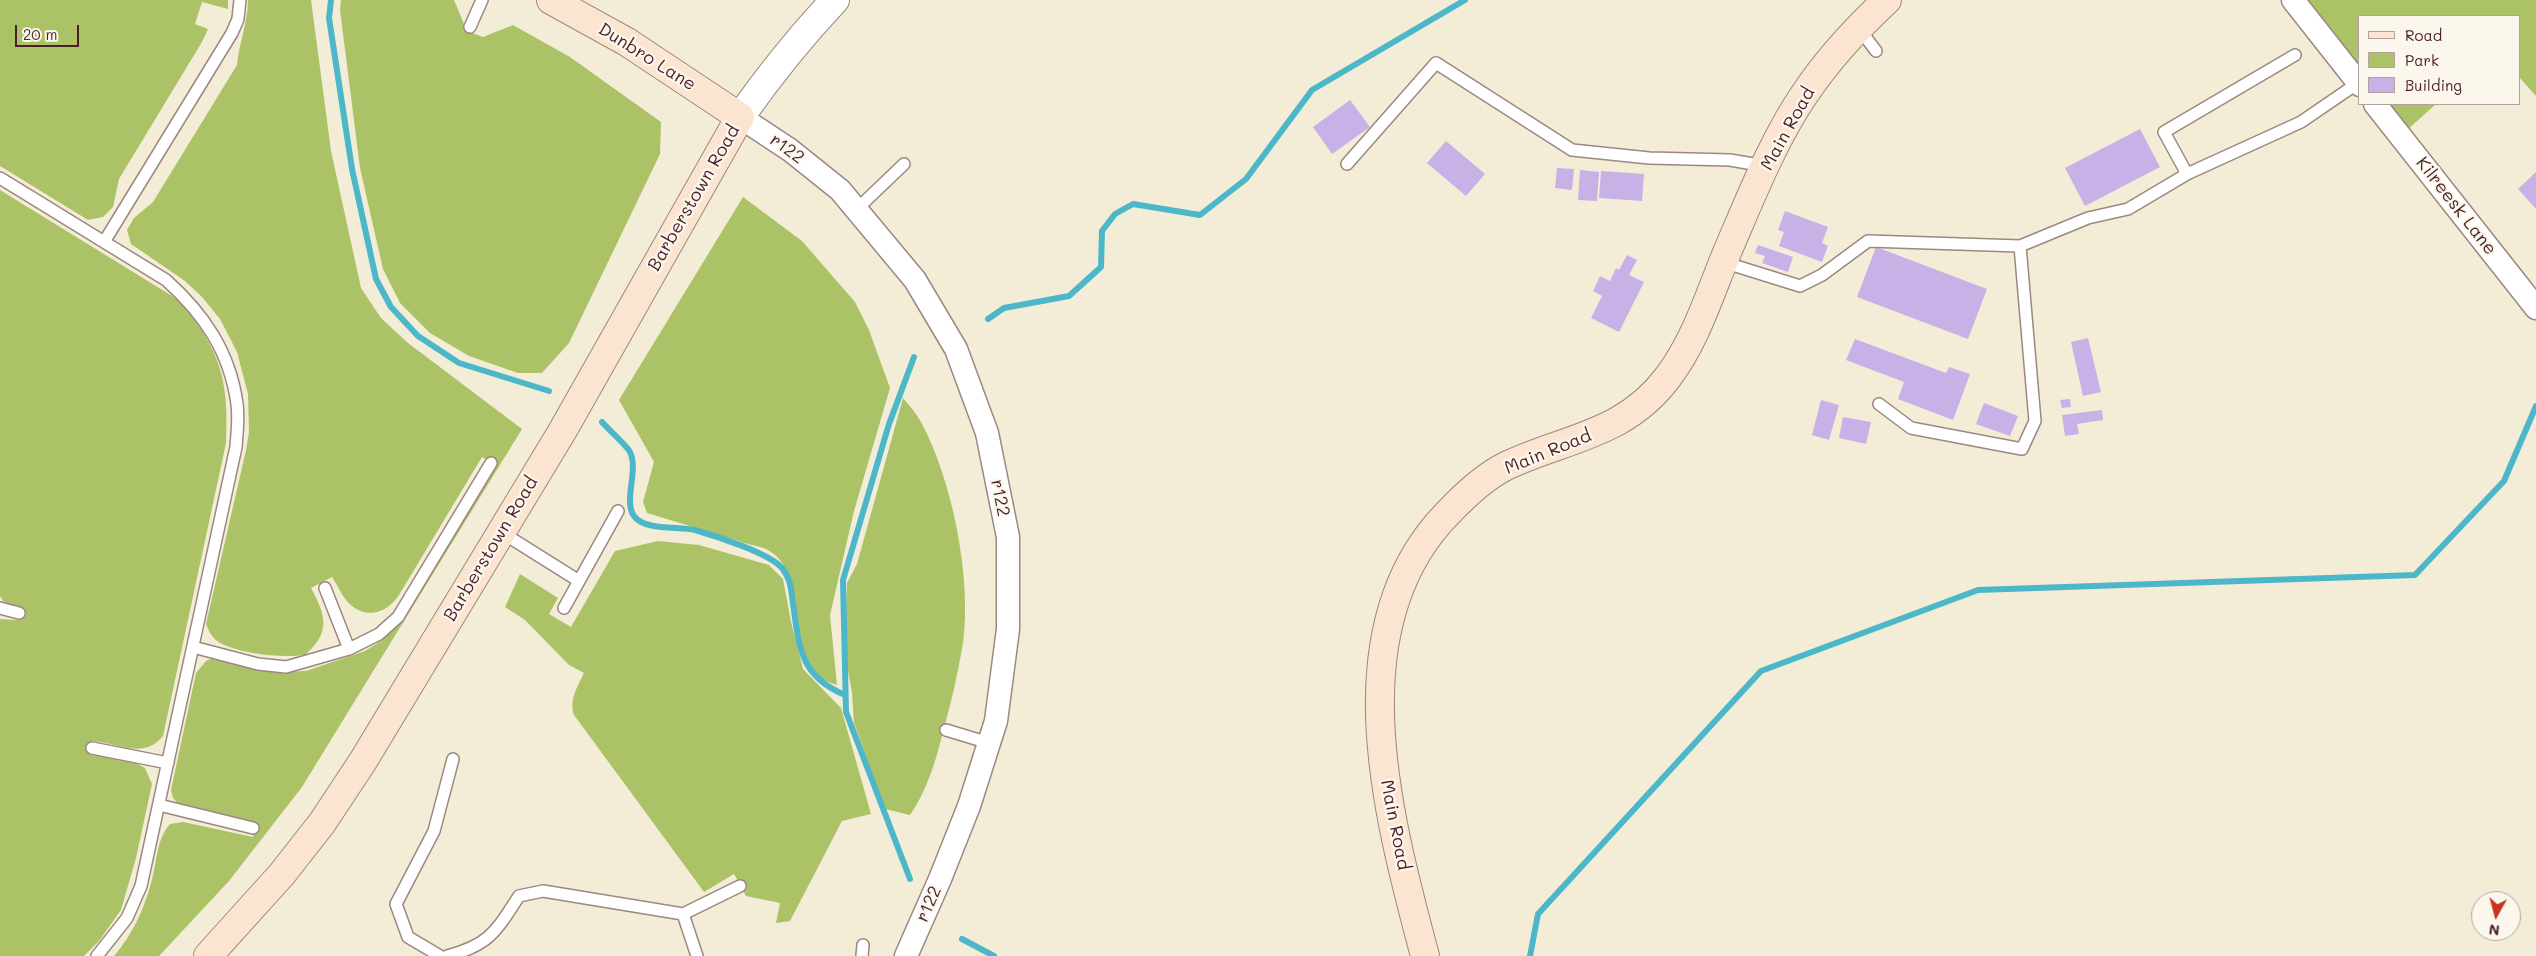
<!DOCTYPE html>
<html>
<head>
<meta charset="utf-8">
<style>
	body { margin:0 }
	#map { position:relative; width:2536px; height:956px; overflow:hidden; background:#f3edd7; font-family:Mali,sans-serif }
	canvas { display:block }
	.legend { position:absolute; left:2358px; top:15px; width:162px; height:90px; box-sizing:border-box; background:#fbf7ec; border:1px solid #b4a19f; margin:0; padding:6px 9px; list-style:none; font-size:15px; color:#4a1f2b }
	.legend li { display:flex; align-items:center; gap:10px; height:25px }
	.legend b { width:25px; border:1px solid #b4a19f }
	.north { position:absolute; left:2471px; top:891px; width:50px; height:50px; box-sizing:border-box; background:#fbf7ec; border:1px solid #b4a19f; border-radius:50%; rotate:187deg; font-size:14px; font-weight:700; line-height:20px; text-align:center; color:#4a1f2b }
	.north::after { content:''; display:block; margin:auto; width:18px; height:22px; background:#c8321e; clip-path:polygon(50% 0,100% 100%,50% 72%,0 100%) }
	.scale { position:absolute; left:15px; top:25px; width:64px; height:22px; box-sizing:border-box; border:2px solid #4a1f2b; border-top:0; padding-left:6px; font-size:15px; line-height:18px; white-space:nowrap; color:#4a1f2b; -webkit-text-stroke:4px #fbf7ec; paint-order:stroke }
</style>
</head>
<body>
<div id="map">
<canvas width="2536" height="956"></canvas>
<ul class="legend">
<li><b style="height:6px;background:#fce5d0"></b>Road</li>
<li><b style="height:14px;background:#acc266"></b>Park</li>
<li><b style="height:14px;background:#c7b1e7"></b>Building</li>
</ul>
<div class="north">N</div>
<div class="scale">20 m</div>
</div>
<script>
const c = document.querySelector('canvas').getContext('2d');
c.lineJoin = 'round';
function paint(path, color) {
  c.fillStyle = color;
  c.fill(path, 'evenodd');
}
function stroke(path, color, width, dash) {
  c.strokeStyle = color;
  c.lineWidth = width;
  c.lineCap = dash ? 'butt' : 'round';
  c.setLineDash(dash || []);
  c.stroke(path);
}
function label(font, color, halo, rows, align = 'center') {
  c.font = font + ' Mali,sans-serif';
  c.lineWidth = 4.5;
  c.setLineDash([]);
  c.textBaseline = 'middle';
  c.strokeStyle = halo;
  c.fillStyle = color;
  for (const [text, x, y, turn = 0] of rows) {
    c.save();
    c.translate(x, y);
    c.rotate((+turn || 0) * Math.PI / 180);
    c.textAlign = isNaN(turn) ? turn : align;
    if (halo) c.strokeText(text, 0, 0);
    c.fillText(text, 0, 0);
    c.restore();
  }
}
paint(new Path2D(`
	M0 0H228V9L202 2 195 24 208 29 202 42 119 179 113 207 103 217 88 220 0 166Z
	M248 0H311L331 151 361 288 381 318 408 343 522 429 302 787 229 881 159 956H114C132 935 144 910 151 883 157 864 156 839 170 824L183 822 253 837 256 824 179 805 173 798 171 790 196 673 206 661 213 658 274 672 306 671 365 651 381 641 394 627 494 464 482 457 399 595C388 611 370 620 352 606 343 599 338 586 332 577L311 588C326 616 331 632 305 655 281 658 242 654 220 643 213 639 209 632 206 624L246 450 249 432 248 394 237 352 220 319 202 297 185 281 131 244 127 230 134 218 153 202 237 65C239 42 248 22 248 0Z
	M341 0H454L467 31 483 37 513 25 570 57 661 122 660 154 569 343 542 373H518L469 356 430 333 400 303 383 269 360 168 340 10Z
	M2305 0H2536V96L2520 78V16H2360V70Z
	M2386 104H2436L2407 130Z
	M0 190 177 299C220 348 229 378 226 443L163 736C144 760 118 743 93 741L90 754 136 763 145 768 152 784 136 858 121 910 99 941 84 956H0V619L17 620 20 608 3 601 0 596Z
	M743 197 802 241 855 302 869 330 890 388 854 511 830 615 837 685C779 670 811 577 771 552 763 546 748 545 739 541 708 532 678 522 647 513L643 502 654 462 619 400Z
	M903 398C909 405 916 413 921 422 952 479 972 578 963 643 958 673 951 703 943 732 936 760 927 791 910 815L885 809 854 723 852 693 847 665 846 610 847 583 857 564Z
	M658 541 699 545 769 565 783 579 791 622 803 669 841 708 871 814 842 821 790 921 776 923 780 903 746 896 734 874 704 892 574 715C569 699 577 688 584 673L569 665 525 620 505 607 520 574 558 598 549 614 571 627 615 551Z`), '#acc266');
stroke(new Path2D(`
	M331 0 329 18 352 169 376 279 391 307 418 336 459 363 549 391
	M988 319 1004 308 1069 296 1101 267 1102 231 1115 214 1133 204 1200 215 1246 179 1312 90 1465 0
	M602 422C608 429 627 446 630 452 639 470 623 501 634 516 644 531 679 526 695 530 716 536 769 553 782 568 791 579 791 590 793 603 799 648 800 676 845 695
	M910 879 846 712 843 580 889 424 914 357
	M962 939 994 956
	M1530 956 1538 914 1761 671 1978 590 2415 575 2504 481 2536 406`), '#4db7ca', 6);
paint(new Path2D(`
	M1350 100 1370 127 1332 154 1313 127Z
	M2140 129 2160 167 2085 206 2065 168Z
	M1446 141 1485 174 1466 196 1427 163Z
	M1557 168 1574 169 1572 190 1555 188Z
	M1580 170 1599 172 1597 201 1578 200Z
	M1601 171 1644 174 1642 201 1599 198Z
	M2536 172V209L2518 189Z
	M1785 211 1828 227 1822 243 1828 246 1822 262 1779 246 1784 232 1778 230Z
	M1758 245 1793 257 1788 272 1762 263 1765 256 1755 253Z
	M1876 247 1987 289 1968 339 1857 297Z
	M1627 255 1637 260 1629 275 1644 282 1619 332 1591 318 1602 296 1593 291 1600 276 1610 281 1616 268 1619 270Z
	M2088 338 2101 392 2083 396 2071 342Z
	M1855 339 1946 373 1949 367 1970 374 1953 420 1898 399 1904 382 1846 360Z
	M2070 399 2071 407 2062 408 2060 400Z
	M1821 400 1839 405 1829 440 1812 435Z
	M1984 403 2018 416 2010 436 1976 424Z
	M2102 410 2103 420 2077 424 2079 434 2065 436 2062 415Z
	M1843 417 1871 422 1866 444 1839 438Z`), '#c7b1e7');
const service = new Path2D(`
	M470 27 482 0
	M1858 27 1876 51
	M1347 164 1436 63 1572 150 1649 158 1730 160 1765 166
	M2187 174 2164 132 2295 55
	M0 178 166 280C204 314 230 352 237 404 239 418 237 433 236 447L141 886 127 918 97 956
	M856 210 904 164
	M104 242 232 33 238 19 240 0
	M1723 262 1800 286 1822 275 1868 241 2020 246 2088 218 2128 209 2187 174 2301 122 2358 83
	M1879 404 1911 428 2022 449 2035 421 2020 246
	M501 532 579 581
	M325 588 349 649
	M0 608 19 613
	M564 608 618 511
	M193 647 258 664 286 667 349 649 379 634 398 617 491 463
	M946 730 989 743
	M92 748 168 763
	M159 805 253 828
	M683 914 740 886
	M440 956 408 937 396 904 434 831 453 759
	M447 956C490 945 496 931 519 896L543 891 683 914 697 956
	M862 956 863 945`);
const minor = new Path2D(`
	M2293 0 2360 85
	M2375 104 2536 308
	M740 117 790 150 840 190 915 280 956 349 987 433 1008 537V629L996 721 969 806 940 879 906 956`);
const tertiary = new Path2D(`
	M740 117C769 76 800 37 835 0`);
const secondary = new Path2D(`
	M208 956 282 874 322 823 363 761 563 430 740 117 627 42 551 0
	M1425 956C1389 820 1335 629 1447 514 1463 497 1484 477 1506 466 1565 438 1625 435 1668 377 1696 340 1710 293 1728 250 1750 199 1774 138 1806 92 1829 58 1857 28 1887 0`);
stroke(service, '#9e8681', 14);
stroke(minor, '#9e8681', 25);
stroke(tertiary, '#9e8681', 30);
stroke(secondary, '#9e8681', 30);
stroke(service, '#fff', 11);
stroke(minor, '#fff', 22);
stroke(tertiary, '#fff', 28);
stroke(secondary, '#fce5d0', 28);
label('18px', '#4a1f2b', '#fbf7ec', [
	["Dunbro Lane",647,57,32],
	["Main Road",1788,129,-61],
	["r122",787,149,36],
	["Barberstown Road",694,198,-60],
	["Kilreesk Lane",2456,206,52],
	["Main Road",1548,452,-22],
	["r122",1000,498,79],
	["Barberstown Road",491,549,-59],
	["Main Road",1395,825,79],
	["r122",929,904,-66]
]);
</script>
</body>
</html>
